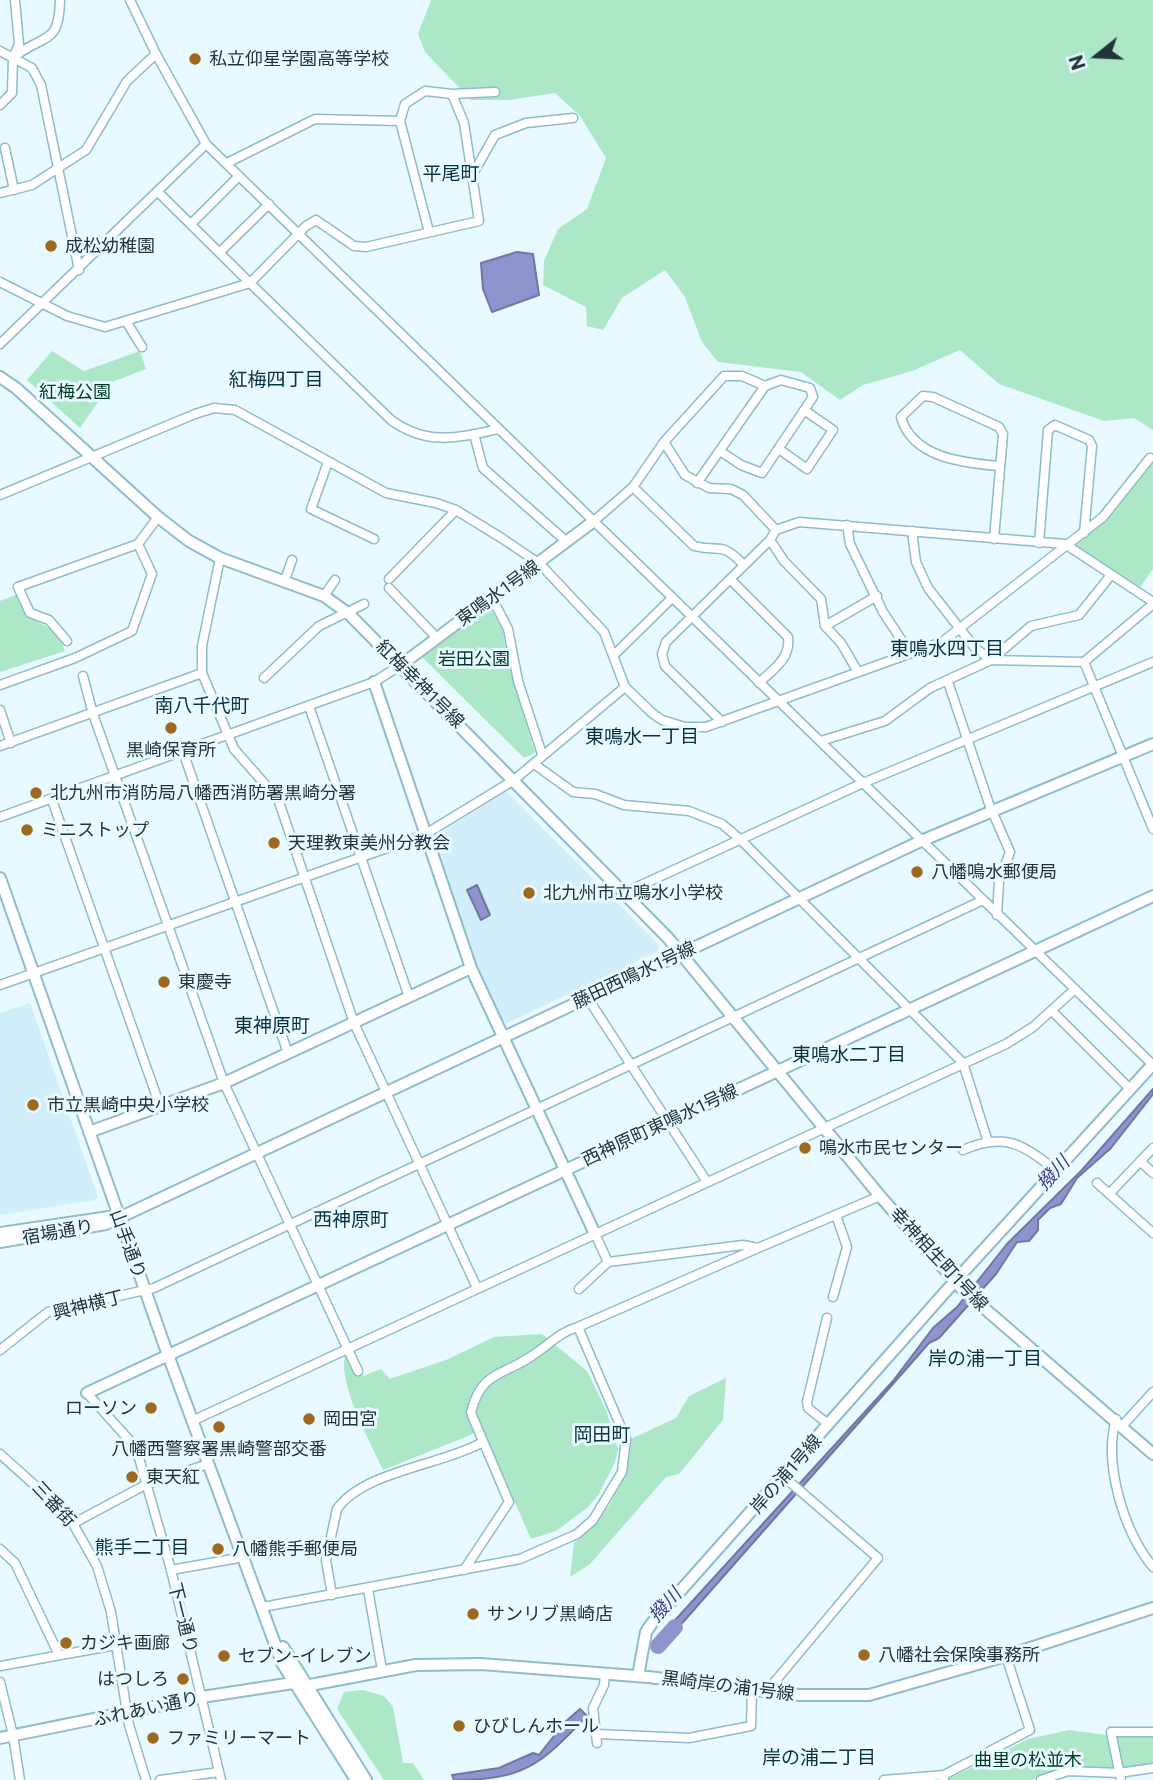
<!DOCTYPE html>
<html>
<head>
<meta charset="utf-8">
<style>
	body { margin:0 }
	#map { position:relative; width:1153px; height:1780px; overflow:hidden; background:#e8f9ff; font-family:Commissioner,sans-serif }
	canvas { display:block }
	.north { position:absolute; left:1062px; top:21px; width:70px; height:70px; -webkit-text-stroke:5px #e8f9ff; paint-order:stroke; rotate:252deg; font-size:19px; font-weight:700; line-height:28px; text-align:center; color:#23343a }
	.north::after { content:''; display:block; margin:auto; width:24px; height:32px; background:#23343a; clip-path:polygon(50% 0,100% 100%,50% 72%,0 100%) }
</style>
</head>
<body>
<div id="map">
<canvas width="1153" height="1780"></canvas>
<div class="north">N</div>
</div>
<script>
const c = document.querySelector('canvas').getContext('2d');
c.lineJoin = 'round';
function paint(path, color) {
  c.fillStyle = color;
  c.fill(path, 'evenodd');
}
function stroke(path, color, width, dash) {
  c.strokeStyle = color;
  c.lineWidth = width;
  c.lineCap = dash ? 'butt' : 'round';
  c.setLineDash(dash || []);
  c.stroke(path);
}
function label(font, color, halo, rows, align = 'center') {
  c.font = font + ' Commissioner,"Noto Sans JP",sans-serif';
  c.lineWidth = 6;
  c.setLineDash([]);
  c.textBaseline = 'middle';
  c.strokeStyle = halo;
  c.fillStyle = color;
  for (const [text, x, y, turn = 0] of rows) {
    c.save();
    c.translate(x, y);
    c.rotate((+turn || 0) * Math.PI / 180);
    c.textAlign = isNaN(turn) ? turn : align;
    if (halo) c.strokeText(text, 0, 0);
    c.fillText(text, 0, 0);
    c.restore();
  }
}
paint(new Path2D(`
	M506 791 659 945 657 952 507 1023 503 1022 474 957 433 841 434 837Z
	M30 1003 98 1197 95 1200 0 1215V1013Z`), '#d0effa');
paint(new Path2D(`
	M431 0H1153V430L1134 418 1104 421 999 384 960 350 912 371 863 385 840 400 801 372 718 362 702 342 685 297 665 270 622 298 603 330 587 326 586 307 543 285 544 261 558 229 587 209 606 158 580 116 555 93 509 100H471L425 52 418 34Z
	M52 351 84 371 140 351 146 369 112 382 80 428 27 380Z
	M1153 456V569L1140 587 1077 546V543L1117 508Z
	M18 594 26 615 59 634 65 651 0 672V601Z
	M489 606 502 628 512 676 535 753 524 758 420 655Z
	M542 1334 587 1371 606 1410 618 1449 615 1462 599 1494 588 1507 556 1531 531 1539 483 1430 383 1470C371 1443 338 1385 345 1356L352 1352 363 1376 381 1369 390 1379 446 1360 494 1337Z
	M726 1378 723 1420 679 1474 666 1477 590 1564 570 1577 574 1543 609 1506 625 1474 631 1439 676 1418 689 1396Z
	M363 1690 384 1696 393 1707 403 1763H413L424 1780H384L337 1709 344 1692Z
	M1069 1730 1120 1737 1153 1736V1766L1126 1770 1068 1768 1031 1780H927L953 1777 1028 1739Z`), '#ace8c8');
const water = new Path2D(`
	M517 252 533 254 539 295 492 312 483 289 481 263Z
	M477 885 490 915 481 920 467 890Z
	M1153 1089V1094L1111 1148 1077 1178 1061 1204 1050 1208 1038 1220V1230L1029 1241 1017 1242 996 1274 939 1338 929 1343 662 1646 657 1640 893 1381 933 1328 957 1307 1007 1244 1082 1170Z
	M580 1709 587 1716C540 1765 524 1780 454 1780L452 1775 499 1768 533 1753 539 1755 565 1722Z`);
paint(water, '#8f94ce');
stroke(water, '#6f77a2', 2);
stroke(new Path2D(`
	M658 1646 675 1627`), '#8f94ce', 16);
const minor = new Path2D(`
	M130 0 156 54 206 144
	M0 51 32 68 41 85 79 270
	M15 56C46 33 59 45 60 0
	M0 105 12 93 13 58 19 44 15 0
	M400 121 429 232
	M5 148 14 190
	M227 163 315 119 400 121 405 104 425 91 452 94 495 92
	M474 172 495 135 526 123 573 118
	M158 192 250 283 306 226 316 220 354 246 366 247 479 221 464 123 452 94
	M0 193 32 185 86 150 127 81 156 54
	M191 224 239 176
	M220 252 269 204
	M0 282 67 316 105 327 250 283 391 420C427 446 457 438 498 429
	M126 321 142 347
	M0 344 206 144 1153 1065
	M474 434 483 468 567 542
	M664 442 685 475 709 488 731 489 743 495 776 530 799 522 1065 544 1153 602
	M779 449 807 469 833 430 804 410
	M720 451 741 465 762 473 813 397 810 388 781 380 765 386
	M328 462 311 509 374 539
	M633 487 694 546C721 553 719 540 743 564
	M0 495 195 414 214 408 235 410 386 493 436 503 456 510 503 539 540 564 604 632 625 687 652 713 662 720 685 727H706L942 642 1103 517 1150 458
	M594 521 633 487 664 442 724 376H742L765 386 697 483
	M847 525 850 544 883 612 910 653
	M912 531 916 562 928 588 975 648 991 660 1084 662 1153 829
	M994 539 1003 434 999 427 933 397 923 396 901 417C912 458 964 463 999 466
	M770 540 784 561 821 599 825 626 841 643 858 672
	M1039 543 1048 430 1055 425 1089 440 1092 446 1084 533
	M220 558 202 646V673L234 749 278 799 354 1023 477 1288
	M389 579 456 510
	M285 580 292 560
	M731 580 788 637C791 659 773 669 759 683
	M389 588 437 638
	M324 596 335 580
	M492 598 508 629 518 681 542 754
	M825 626 877 596
	M67 641 49 620 30 613 18 587 138 544 158 517
	M614 655 671 599
	M1084 662 1153 604
	M83 676 93 714 224 1083 358 1371
	M264 678 319 626 364 604
	M948 682 989 804 1010 852 999 882 997 915
	M0 685 75 658 132 631 152 574 138 544
	M309 706 409 997
	M0 710 11 743
	M722 722 665 666 662 654 666 642 770 540 776 530
	M821 741 885 721 930 688 991 660 1031 626 1079 615 1111 575
	M0 746 202 673
	M182 749 288 1053
	M534 764 573 792 595 794 624 805 689 811 722 824 741 840 963 1063 987 1139
	M52 800 160 1106
	M0 817 374 682 401 665
	M624 893 863 783 1153 662
	M0 985 424 835 514 780 625 687
	M587 997 707 1182
	M1052 1011 1130 1089
	M963 1150C1005 1131 1023 1145 1057 1171
	M1140 1161 1153 1173
	M1097 1183 1153 1233
	M1109 1194 1153 1148
	M595 1234 608 1262 743 1245 758 1248 880 1196
	M579 1289 608 1262
	M833 1297 847 1247 836 1215
	M827 1318 807 1402 808 1408 828 1424
	M0 1350 48 1312 154 1288 981 901
	M87 1393 130 1441 139 1458 171 1570 221 1780
	M1116 1419C1103 1464 1124 1532 1153 1567
	M192 1421 1006 1044 1033 1027 1075 989
	M1123 1425 1153 1392
	M0 1454 68 1515 97 1566 111 1612 129 1725 146 1780
	M74 1523 147 1484 208 1464
	M0 1549 15 1563 59 1655
	M171 1570 244 1557
	M464 1570 509 1502 471 1413C481 1369 506 1376 536 1353 551 1343 560 1332 578 1327
	M368 1589 382 1670
	M332 1595 326 1560 337 1509C364 1471 442 1465 481 1443
	M263 1607 520 1559 577 1534 593 1520 622 1472 626 1439 578 1327 758 1248
	M0 1666 116 1645
	M0 1682 13 1735 20 1780
	M767 1691 878 1558 784 1477
	M597 1734 689 1738 751 1726 752 1691
	M597 1743 593 1708 604 1685 605 1674
	M160 1780 219 1772
	M884 1780 944 1775
	M944 1780V1775L1030 1730 1006 1656
	M1041 1780 1068 1771 1119 1773 1153 1768
	M1121 1780 1111 1732H1153`);
const tertiary = new Path2D(`
	M0 377 16 388 158 517 189 541 220 558 324 596 349 614 668 938 880 1196 962 1289 1153 1454
	M401 665 594 521
	M374 682 471 968 595 1234
	M0 878 164 1344 282 1663 356 1780
	M89 1132 224 1083 471 968
	M0 1233 116 1216
	M0 1242 106 1224 921 841 1153 744
	M87 1393 1153 896
	M283 1647 366 1780
	M638 1676 646 1632 652 1623 947 1290 1153 1064
	M0 1738 202 1697 293 1683 305 1686 416 1665 481 1664 648 1677 799 1695H869L1006 1656 1153 1608`);
stroke(minor, '#90bbc9', 11);
stroke(tertiary, '#90bbc9', 14);
stroke(minor, '#fff', 8);
stroke(tertiary, '#fff', 10);
for (const [x, y, r, color] of [
	[195,59,7,"#9c691e"],
	[51,246,7,"#9c691e"],
	[171,728,7,"#9c691e"],
	[36,793,7,"#9c691e"],
	[27,830,7,"#9c691e"],
	[274,843,7,"#9c691e"],
	[917,872,7,"#9c691e"],
	[529,893,7,"#9c691e"],
	[164,982,7,"#9c691e"],
	[33,1105,7,"#9c691e"],
	[805,1148,7,"#9c691e"],
	[151,1408,7,"#9c691e"],
	[309,1419,7,"#9c691e"],
	[219,1427,7,"#9c691e"],
	[132,1477,7,"#9c691e"],
	[218,1549,7,"#9c691e"],
	[473,1614,7,"#9c691e"],
	[66,1643,7,"#9c691e"],
	[864,1655,7,"#9c691e"],
	[224,1656,7,"#9c691e"],
	[183,1679,7,"#9c691e"],
	[459,1726,7,"#9c691e"],
	[153,1738,7,"#9c691e"]
]) {
  const dot = new Path2D();
  dot.arc(x, y, r, 0, 2 * Math.PI);
  c.fillStyle = color;
  c.fill(dot);
  stroke(dot, '#e8f9ff', 2.5);
}
label('18px', '#23343a', '#e8f9ff', [
	["私立仰星学園高等学校",209,59],
	["成松幼稚園",65,246],
	["黒崎保育所",171,750,"center"],
	["北九州市消防局八幡西消防署黒崎分署",50,793],
	["ミニストップ",41,830],
	["天理教東美州分教会",288,843],
	["八幡鳴水郵便局",931,872],
	["北九州市立鳴水小学校",543,893],
	["東慶寺",178,982],
	["市立黒崎中央小学校",47,1105],
	["鳴水市民センター",819,1148],
	["ローソン",137,1408,"right"],
	["岡田宮",323,1419],
	["八幡西警察署黒崎警部交番",219,1449,"center"],
	["東天紅",146,1477],
	["八幡熊手郵便局",232,1549],
	["サンリブ黒崎店",487,1614],
	["カジキ画廊",80,1643],
	["八幡社会保険事務所",878,1655],
	["セブン-イレブン",238,1656],
	["はつしろ",169,1679,"right"],
	["ひびしんホール",473,1726],
	["ファミリーマート",167,1738]
], 'left');
label('18px', '#013b25', '#e8f9ff', [
	["紅梅公園",75,392],
	["岩田公園",474,659],
	["曲里の松並木",1028,1760]
]);
label('18px', '#23343a', '#e8f9ff', [
	["東鳴水1号線",498,593,-36],
	["紅梅幸神1号線",420,684,45],
	["藤田西鳴水1号線",634,975,-25],
	["西神原町東鳴水1号線",660,1125,-25],
	["宿場通り",58,1232,-10],
	["山手通り",128,1244,70],
	["幸神相生町1号線",939,1259,47],
	["興神横丁",88,1305,-14],
	["岸の浦1号線",786,1474,-49],
	["三番街",54,1504,47],
	["下一通り",183,1618,76],
	["黒崎岸の浦1号線",728,1686,7],
	["ふれあい通り",146,1709,-12]
]);
label('19px', '#08333f', '#e8f9ff', [
	["平尾町",451,174],
	["紅梅四丁目",276,380],
	["東鳴水四丁目",947,649],
	["南八千代町",202,706],
	["東鳴水一丁目",642,737],
	["東神原町",272,1026],
	["東鳴水二丁目",849,1055],
	["西神原町",351,1220],
	["岸の浦一丁目",985,1359],
	["岡田町",602,1435],
	["熊手二丁目",142,1548],
	["岸の浦二丁目",819,1758]
]);
label('italic 19px', '#3e3e84', '#e8f9ff', [
	["撥川",1053,1173,-47],
	["撥川",665,1605,-48]
]);
</script>
</body>
</html>
